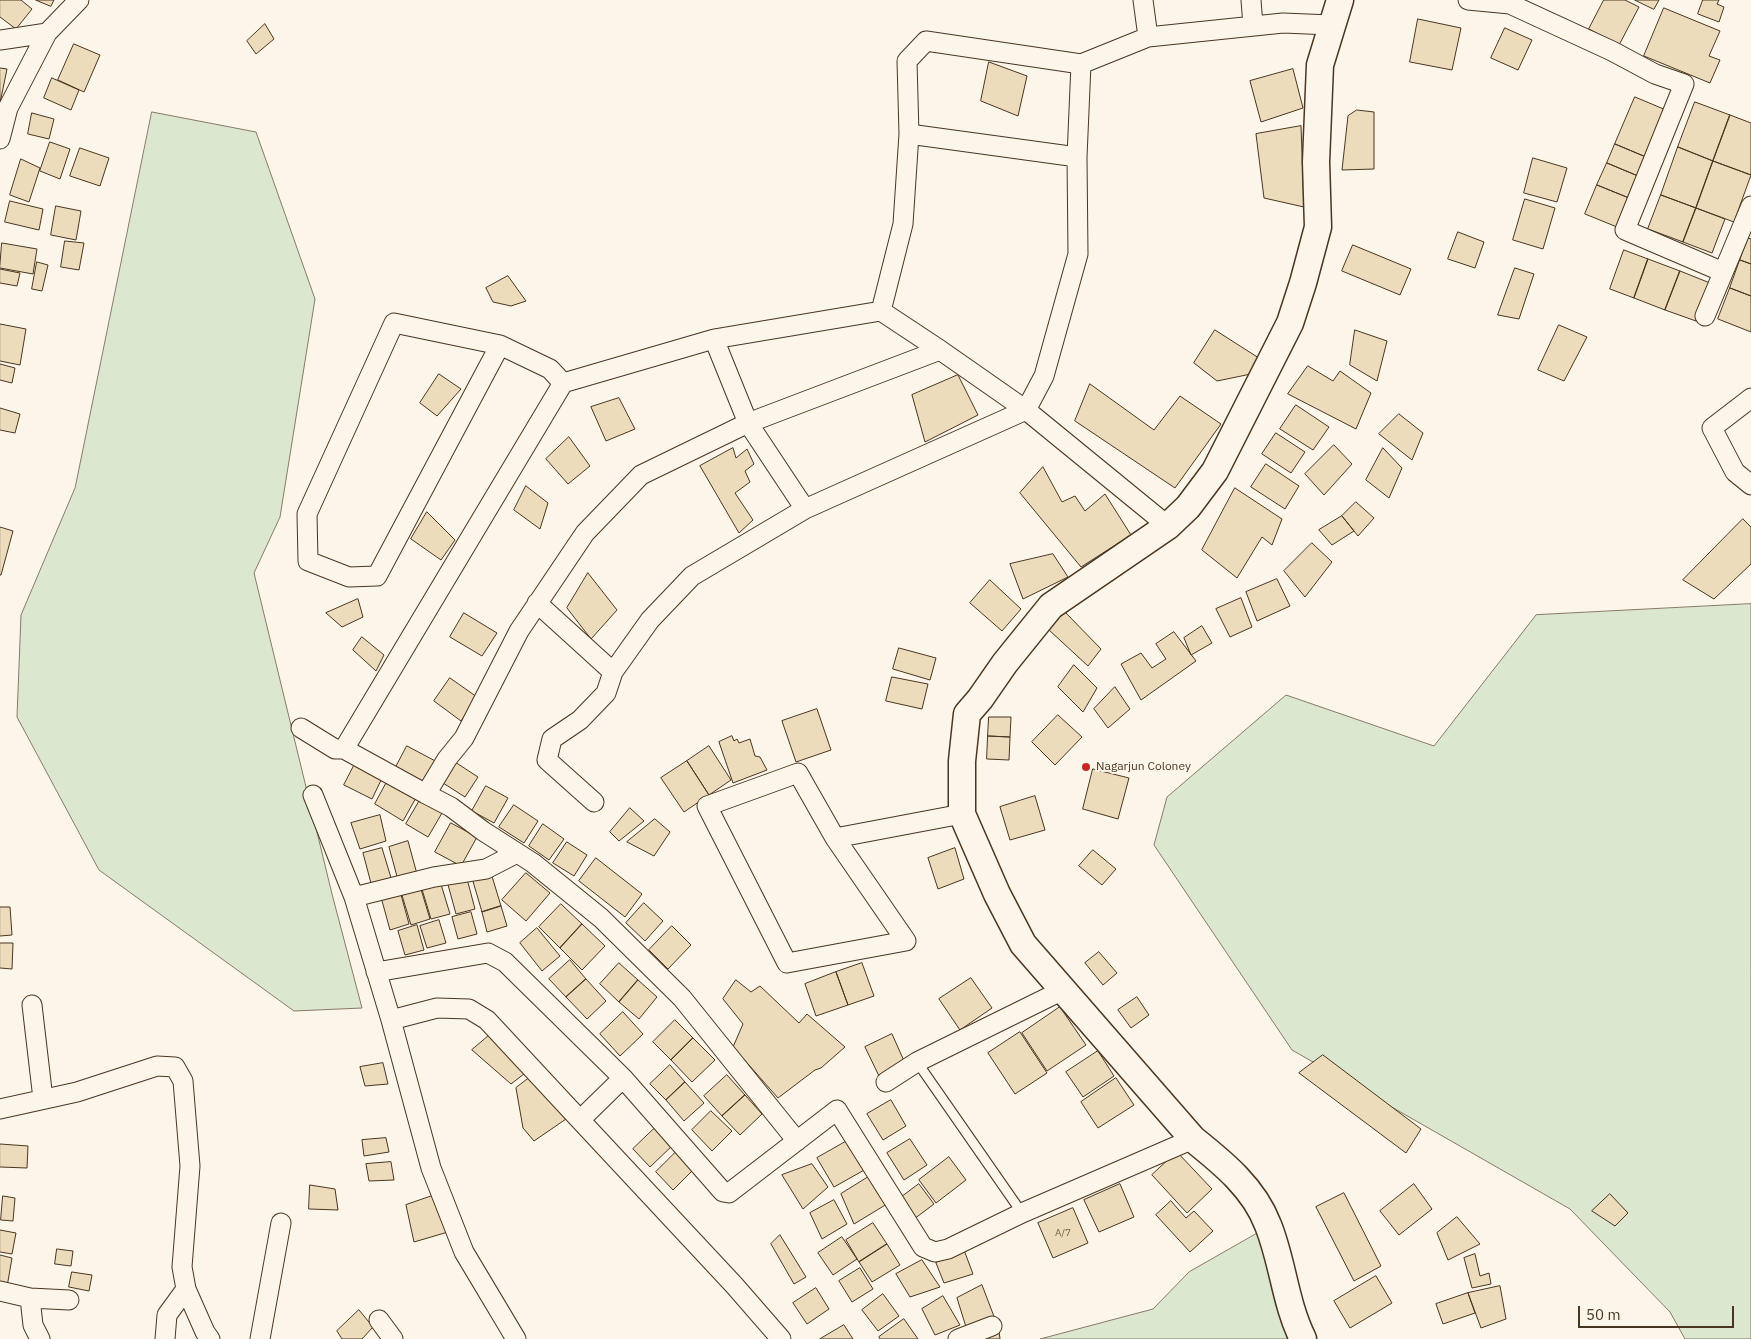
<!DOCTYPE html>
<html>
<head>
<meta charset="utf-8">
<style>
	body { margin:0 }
	#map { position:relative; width:1751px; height:1339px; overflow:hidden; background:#fbf6e9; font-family:"IBM Plex Sans",sans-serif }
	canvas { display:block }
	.scale { position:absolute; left:1578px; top:1306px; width:156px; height:22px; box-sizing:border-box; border:2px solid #4a3520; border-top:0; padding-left:6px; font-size:15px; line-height:18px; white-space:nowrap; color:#4a3520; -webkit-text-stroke:4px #fbf6e9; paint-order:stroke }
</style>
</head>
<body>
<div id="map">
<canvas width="1751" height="1339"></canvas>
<div class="scale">50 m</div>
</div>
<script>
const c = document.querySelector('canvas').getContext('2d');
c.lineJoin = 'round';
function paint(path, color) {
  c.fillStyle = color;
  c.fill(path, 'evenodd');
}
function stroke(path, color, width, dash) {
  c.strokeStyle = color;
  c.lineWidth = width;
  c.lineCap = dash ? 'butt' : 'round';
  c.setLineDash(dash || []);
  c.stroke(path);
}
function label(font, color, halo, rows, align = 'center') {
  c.font = font + ' "IBM Plex Sans",sans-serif';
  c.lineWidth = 4;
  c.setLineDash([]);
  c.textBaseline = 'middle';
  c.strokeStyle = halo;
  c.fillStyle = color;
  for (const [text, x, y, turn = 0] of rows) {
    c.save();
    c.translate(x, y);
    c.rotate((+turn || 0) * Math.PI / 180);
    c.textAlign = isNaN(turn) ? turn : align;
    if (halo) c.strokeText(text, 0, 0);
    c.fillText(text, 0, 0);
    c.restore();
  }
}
const green = new Path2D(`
	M152 112 256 132 315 299 280 517 254 573 332 894 362 1008 294 1011 99 870 17 717 21 615 75 488Z
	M1751 604V1339H1685L1670 1312 1570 1209 1292 1050 1154 845 1167 797 1286 695 1434 746 1536 615Z
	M1258 1233 1315 1339H1040L1153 1309 1189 1272Z`);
paint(green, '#dce7d0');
stroke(green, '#887966', 1);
const building = new Path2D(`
	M0 0H21L32 9 16 29 0 17Z
	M36 0H54L51 6Z
	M1604 0H1625L1639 7 1619 45 1589 29Z
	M1635 0H1659L1654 9Z
	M1703 0H1719L1717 4 1724 7 1719 22 1698 14Z
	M1664 8 1720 31 1709 56 1720 60 1710 83 1644 56Z
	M1418 19 1461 28 1452 70 1410 62Z
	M265 24 274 39 256 54 247 41Z
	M1505 28 1532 40 1518 70 1491 58Z
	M74 44 100 55 84 92 58 80Z
	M989 62 1027 76 1018 116 981 101Z
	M0 68 7 69 0 103Z
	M1293 69 1303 108 1261 122 1250 81Z
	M52 78 79 90 71 110 44 98Z
	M1635 97 1666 110 1646 157 1615 144Z
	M1695 102 1730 115 1713 161 1678 147Z
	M1357 110 1374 112V169L1342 170 1348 116Z
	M32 113 54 119 49 139 28 134Z
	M1730 115 1751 123V175L1713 161Z
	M1301 126 1304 207 1264 198 1256 134Z
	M50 142 70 149 60 179 40 171Z
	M1615 144 1646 157 1638 176 1607 163Z
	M1678 147 1713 161 1696 208 1661 195Z
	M80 148 109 158 100 186 70 176Z
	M1533 158 1567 168 1557 202 1524 193Z
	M21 159 40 168 29 202 10 195Z
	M1713 161 1751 175 1734 222 1696 208Z
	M1607 163 1638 176 1629 198 1597 185Z
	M1597 185 1629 198 1617 227 1585 214Z
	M1661 195 1696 208 1683 242 1648 229Z
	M1525 199 1555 208 1543 249 1513 240Z
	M10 201 43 209 39 230 5 222Z
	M56 206 81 211 76 240 51 235Z
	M1696 208 1725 219 1712 253 1683 242Z
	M1458 232 1484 242 1475 268 1448 259Z
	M1748 238 1751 239V264L1740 260Z
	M65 241 84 243 79 270 61 267Z
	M2 243 37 249 33 274 0 268Z
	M1353 245 1411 269 1400 295 1342 271Z
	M1624 250 1648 259 1634 298 1610 289Z
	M1648 259 1680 271 1665 310 1634 298Z
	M1740 260 1751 264V296L1730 288Z
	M37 262 48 265 42 291 32 289Z
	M1515 268 1534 274 1519 319 1498 315Z
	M0 269 20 273 17 286 0 283Z
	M1680 271 1710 283 1696 321 1665 310Z
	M508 276 526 301 511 306 493 302 486 288Z
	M1730 288 1751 296V332L1718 319Z
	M0 324 26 329 20 365 0 361Z
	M1559 325 1587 337 1564 381 1538 370Z
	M1215 330 1262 360 1251 374 1217 381 1194 363Z
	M1355 330 1387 341 1377 381 1350 365Z
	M0 364 15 368 12 383 0 380Z
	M1308 366 1333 381 1340 371 1371 393 1356 429 1288 394Z
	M439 374 461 389 437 416 420 403Z
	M958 375 978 415 925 442 912 395Z
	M1090 384 1154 430 1180 396 1221 424 1175 488 1075 421Z
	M619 398 635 429 606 441 591 407Z
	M1296 405 1329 427 1313 450 1280 429Z
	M0 408 20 414 15 433 0 430Z
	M1399 414 1423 433 1412 460 1379 434Z
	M1276 433 1305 452 1291 473 1262 454Z
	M569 437 590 466 568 484 546 459Z
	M1334 445 1352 464 1324 495 1305 474Z
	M733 448 736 458 747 449 754 464 745 471 750 482 735 493 753 520 739 533 700 466Z
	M1383 448 1402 468 1389 498 1366 480Z
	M1266 464 1299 486 1285 509 1251 487Z
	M1043 467 1062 502 1075 496 1085 511 1105 494 1131 535 1081 567 1020 493Z
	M526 486 548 503 540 529 514 510Z
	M1235 488 1282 519 1272 545 1262 537 1237 578 1202 550Z
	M1356 502 1374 518 1358 536 1342 516Z
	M427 512 455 540 441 560 411 539Z
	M1342 516 1354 531 1332 545 1319 530Z
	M1743 519 1751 527V564L1714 599 1683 580Z
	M0 527 13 531 1 575H0Z
	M1312 543 1332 562 1305 597 1284 571Z
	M1053 554 1068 577 1023 599 1010 564Z
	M588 573 617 610 591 639 567 608Z
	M1277 579 1290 606 1257 621 1246 592Z
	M990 580 1021 609 1002 631 970 603Z
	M1241 598 1252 627 1230 637 1216 609Z
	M358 599 363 617 342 627 326 613Z
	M1065 612 1101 649 1088 666 1049 630Z
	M464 613 497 633 482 656 450 637Z
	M1202 626 1212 643 1191 655 1184 638Z
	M1174 632 1196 661 1141 700 1121 664 1141 653 1152 668 1166 659 1156 644Z
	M362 637 384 655 376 671 353 650Z
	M899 648 936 658 930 680 893 669Z
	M1074 665 1097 688 1083 712 1058 687Z
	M892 677 928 684 922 709 886 701Z
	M450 678 477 697 461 721 434 701Z
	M1115 687 1130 709 1108 728 1094 709Z
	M817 709 831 750 796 762 782 721Z
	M1058 715 1082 737 1055 765 1032 742Z
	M989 717H1011L1010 737 988 736Z
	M732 736 734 741 737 739 739 743 750 739 755 756 760 757 767 770 733 783 719 742Z
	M988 736 1010 737 1009 760 987 759Z
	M407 746 441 764 429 785 396 767Z
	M709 746 731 780 709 795 687 761Z
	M357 760 384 774 372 799 344 785Z
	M687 761 709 795 684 812 661 778Z
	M455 762 478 777 465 797 443 783Z
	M1093 769 1129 778 1118 819 1083 809Z
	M388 780 417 796 403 821 375 804Z
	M486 786 508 798 494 823 472 811Z
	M1035 796 1045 830 1010 840 1000 807Z
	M420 800 442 813 428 837 406 824Z
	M514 805 538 821 524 843 499 827Z
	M630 808 644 821 619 841 610 832Z
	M380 815 386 841 360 849 351 823Z
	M655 819 670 832 654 856 627 842Z
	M451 823 477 837 461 866 435 852Z
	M543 824 564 839 549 860 529 846Z
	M408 841 417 874 398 880 389 847Z
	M567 842 587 855 574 876 553 863Z
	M382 848 392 881 372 887 363 853Z
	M955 848 964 879 938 889 928 858Z
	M1093 850 1116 869 1102 885 1079 866Z
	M596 858 642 894 625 917 579 881Z
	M491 873 501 906 482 912 472 878Z
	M526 873 550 893 526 921 502 900Z
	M466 875 475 909 456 914 447 881Z
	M440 881 450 914 431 919 421 886Z
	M420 886 430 919 411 925 401 892Z
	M400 891 409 924 390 930 381 897Z
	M644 903 663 921 645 941 626 923Z
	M561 904 582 924 560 948 539 927Z
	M501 906 507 926 487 932 482 912Z
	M0 907H10L12 935 0 936Z
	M471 912 477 934 458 939 452 917Z
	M439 920 446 943 427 948 420 926Z
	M582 924 605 946 582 970 560 948Z
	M417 925 424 950 405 955 398 931Z
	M672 926 691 945 668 969 649 950Z
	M537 928 560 956 542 971 520 943Z
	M0 943H13L12 969 0 968Z
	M1099 952 1117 973 1103 985 1085 963Z
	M570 960 586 979 566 997 549 979Z
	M619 963 638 980 619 1002 600 984Z
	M862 963 874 996 848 1005 836 972Z
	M836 972 848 1005 816 1016 805 984Z
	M971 978 992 1008 960 1030 939 999Z
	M586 979 606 1001 587 1019 566 997Z
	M638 980 657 997 639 1019 619 1002Z
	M736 980 751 992 760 986 799 1023 807 1014 845 1047 821 1068 815 1070 778 1098 733 1047 743 1024 723 999Z
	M1137 997 1149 1015 1131 1028 1118 1010Z
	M1060 1007 1086 1045 1047 1071 1022 1033Z
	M623 1012 643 1034 620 1056 600 1034Z
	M675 1020 693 1038 671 1060 653 1042Z
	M1020 1032 1047 1073 1015 1094 988 1053Z
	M492 1033 529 1070 511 1084 472 1050Z
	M892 1034 905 1063 879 1076 865 1047Z
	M693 1038 715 1060 692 1082 671 1060Z
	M1098 1051 1114 1076 1083 1097 1066 1072Z
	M1323 1055 1421 1129 1406 1153 1299 1073Z
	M383 1063 388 1084 365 1086 360 1067Z
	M670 1065 685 1082 666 1100 650 1084Z
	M727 1075 745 1095 722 1116 704 1096Z
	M529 1078 566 1119 534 1141 523 1128 516 1088Z
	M1116 1078 1134 1105 1098 1128 1081 1102Z
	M685 1082 704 1103 684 1121 666 1100Z
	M745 1095 762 1114 740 1135 722 1116Z
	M891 1100 906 1126 883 1140 867 1114Z
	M711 1111 732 1131 712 1151 692 1130Z
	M657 1126 674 1144 650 1167 633 1149Z
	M386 1138 389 1152 364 1156 362 1140Z
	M910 1139 927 1165 904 1180 887 1153Z
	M847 1141 866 1169 834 1187 817 1158Z
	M0 1144 28 1146 27 1168 0 1167Z
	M677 1151 694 1169 673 1190 656 1172Z
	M1177 1152 1212 1189 1187 1213 1152 1175Z
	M949 1157 966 1180 936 1203 919 1180Z
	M391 1162 394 1180 369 1181 366 1164Z
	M812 1164 828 1187 803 1209 782 1175Z
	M870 1176 887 1204 854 1224 841 1194Z
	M919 1184 934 1204 914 1219 899 1199Z
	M1120 1184 1134 1217 1099 1232 1084 1200Z
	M1414 1184 1432 1209 1399 1235 1380 1211Z
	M310 1185 335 1189 338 1210 309 1209Z
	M1344 1193 1381 1266 1354 1281 1316 1207Z
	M438 1194 448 1232 414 1242 406 1205Z
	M1610 1194 1628 1213 1615 1226 1592 1211Z
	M3 1196 15 1198 13 1221 1 1220Z
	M834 1200 847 1224 822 1239 810 1213Z
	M1171 1201 1186 1218 1194 1211 1213 1231 1190 1252 1156 1215Z
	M1073 1208 1088 1243 1053 1258 1038 1223Z
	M1457 1217 1480 1244 1448 1260 1437 1233Z
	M873 1223 887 1244 859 1262 846 1240Z
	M0 1230 16 1233 12 1254 0 1252Z
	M780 1235 806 1277 794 1284 771 1244Z
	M842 1237 857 1259 833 1275 818 1253Z
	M887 1244 900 1265 872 1282 859 1262Z
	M57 1249 73 1251 71 1266 55 1264Z
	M964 1250 973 1274 944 1283 936 1263Z
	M1475 1254 1480 1276 1489 1273 1491 1284 1472 1288 1464 1258Z
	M0 1255 12 1258 7 1287 0 1286Z
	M922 1260 940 1287 910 1297 896 1274Z
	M860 1268 873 1289 852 1302 839 1281Z
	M72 1272 92 1275 89 1291 69 1287Z
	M1376 1276 1392 1303 1350 1328 1334 1301Z
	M982 1285 995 1319 966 1327 957 1298Z
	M1500 1286 1506 1319 1481 1328 1468 1293Z
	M816 1288 829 1309 807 1324 793 1303Z
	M1468 1293 1475 1313 1443 1324 1436 1304Z
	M883 1294 899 1316 878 1331 862 1310Z
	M943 1296 960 1325 935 1335 922 1309Z
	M359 1310 373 1327 362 1339H342L337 1331Z
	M904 1319 918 1339H880L879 1337Z
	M844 1325 853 1339H820Z
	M999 1331 1000 1339H965Z`);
paint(building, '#ecdcbc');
stroke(building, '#4a3520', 1);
const lane = new Path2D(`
	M917 1062 1022 1213`);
const street = new Path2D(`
	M1143 0 1148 37
	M1251 0 1253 26
	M1468 0 1510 4 1612 51 1655 74 1684 84 1625 230 1723 272
	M0 40 47 33
	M909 134 1077 157
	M0 139 8 108 47 33 79 0
	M881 311 903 224 909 134 907 61 926 41 1081 64
	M1705 316 1751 206
	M500 345 394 323 307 514 308 561 349 577 377 576 500 345 550 369 563 383
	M940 350 1026 410 1168 526
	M1751 398 1712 428 1735 472 1751 485
	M805 509 1026 410 1044 376 1078 254 1077 157 1081 64 1148 37 1283 23 1331 25
	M537 603 613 672 650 620 692 576 805 509 748 423 940 350 881 311 714 339
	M301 728 335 749H344L563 383 714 339 748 423 641 475 585 533 519 631 464 738 447 759 426 794 451 807 483 831 533 863 601 918 682 998 797 1141
	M344 749 426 794
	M313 795 354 897 391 1020 431 1168 464 1252 516 1339
	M594 802 547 760 552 739 580 720 606 693 613 672
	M835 838 906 941 787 963 707 806 798 773 835 838 962 814
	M354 897 434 877 486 869 517 853
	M376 972 488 953 505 962 623 1078 580 1120 734 1285 781 1339
	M32 1005 43 1099
	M391 1020 437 1008 469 1009 487 1020 580 1120
	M623 1078 723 1192 729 1193 837 1110 923 1247 935 1252 948 1249 1022 1213 1193 1139
	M886 1082 917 1062 1063 990
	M0 1109 77 1092 157 1066 175 1067 183 1081 190 1166 182 1267 186 1289 205 1332 210 1339
	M0 1291 30 1298 69 1300
	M30 1298 33 1325 40 1339
	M379 1320 393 1339
	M165 1339 167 1315 186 1289
	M260 1339 281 1223
	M958 1339 992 1326`);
const secondary = new Path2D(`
	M1303 1339C1285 1303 1283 1262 1268 1225 1254 1188 1223 1163 1193 1139L1023 944 997 894 962 814V761L967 714 980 699 1005 663 1051 606 1168 526 1188 507 1215 471 1290 323 1303 283 1318 227 1316 162 1320 65 1340 0`);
stroke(lane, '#4a3520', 11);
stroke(street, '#4a3520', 21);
stroke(secondary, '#4a3520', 29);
stroke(lane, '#fbf6e9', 9);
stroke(street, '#fbf6e9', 19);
stroke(secondary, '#fbf6e9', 26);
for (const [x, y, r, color] of [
	[1086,767,5,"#c62828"]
]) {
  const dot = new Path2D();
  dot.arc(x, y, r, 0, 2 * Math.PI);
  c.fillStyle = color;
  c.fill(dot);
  stroke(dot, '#fbf6e9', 2);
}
label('10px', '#725f47', null, [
	["A/7",1063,1233]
]);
label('12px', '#4a3520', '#fbf6e9', [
	["Nagarjun Coloney",1096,767]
], 'left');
</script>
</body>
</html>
